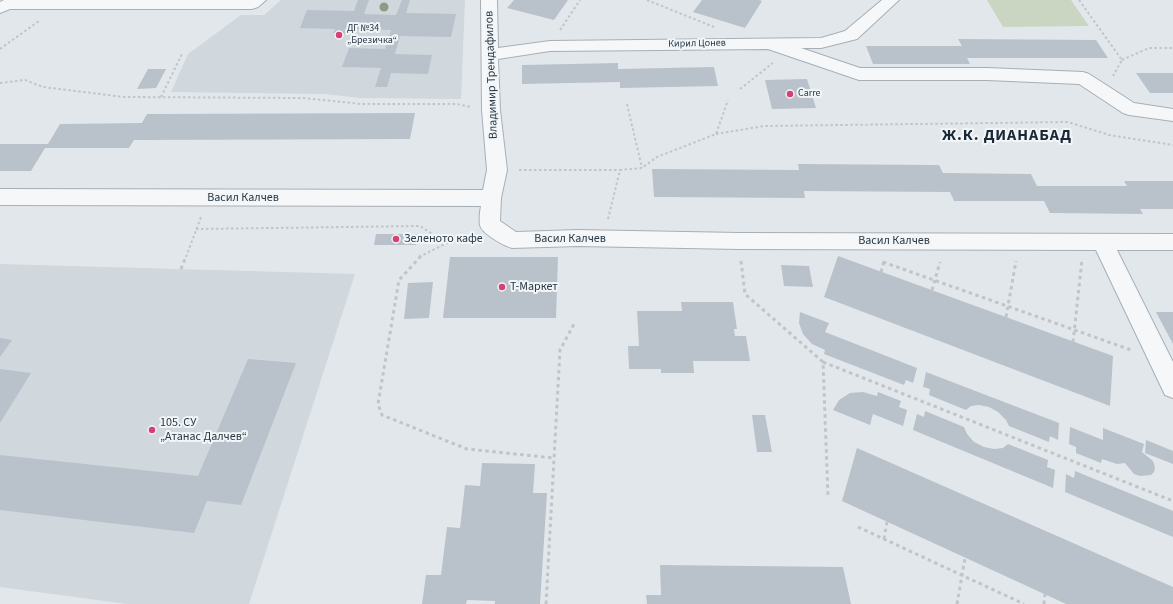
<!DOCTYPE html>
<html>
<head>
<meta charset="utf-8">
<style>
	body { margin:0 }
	canvas { display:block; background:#e2e7eb }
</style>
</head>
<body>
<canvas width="1173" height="604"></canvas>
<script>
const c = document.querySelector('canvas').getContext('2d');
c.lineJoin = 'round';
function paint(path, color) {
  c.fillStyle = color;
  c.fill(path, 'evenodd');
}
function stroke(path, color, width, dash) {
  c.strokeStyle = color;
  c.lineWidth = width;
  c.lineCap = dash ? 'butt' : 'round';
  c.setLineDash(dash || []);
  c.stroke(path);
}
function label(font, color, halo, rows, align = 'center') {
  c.font = font + ' "Source Sans 3",sans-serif';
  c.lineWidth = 4;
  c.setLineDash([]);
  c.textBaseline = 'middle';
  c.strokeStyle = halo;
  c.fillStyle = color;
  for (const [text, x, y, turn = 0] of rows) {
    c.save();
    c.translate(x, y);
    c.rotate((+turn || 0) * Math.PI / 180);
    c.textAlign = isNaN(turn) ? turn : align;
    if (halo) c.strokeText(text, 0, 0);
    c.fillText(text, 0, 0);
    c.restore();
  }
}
paint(new Path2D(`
	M281 0H465L461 99 360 98 325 94 171 92 188 54 241 15H264Z
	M0 264 355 274 249 604H127L0 587Z`), '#d0d7dd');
paint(new Path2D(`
	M987 0H1071L1089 26 1003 27Z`), '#cbd6c2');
paint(new Path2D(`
	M358 0H369L364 14 396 15 402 0H410L406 13 456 14 451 37 400 36 395 54 432 55 428 74 391 73 387 87H375L381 68 342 67 349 48 385 49 391 30 346 29 345 34 333 33 335 29 300 28 307 10 354 11Z
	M514 0H568L554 20 507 8Z
	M702 0H759L762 1 745 28 693 12Z
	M958 39 1096 40 1108 58H967L970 64H873L866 46H962Z
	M618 63V69L714 67 718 86 620 88V82L522 84V65Z
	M148 69H166L156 88 137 89Z
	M1136 73H1173V93H1150Z
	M807 79 816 108 772 109 765 80Z
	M415 113 410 139 134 140 129 148H45L31 171H0V144H48L60 124 142 123 147 114Z
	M798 164 939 165 943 173 1031 174 1037 186H1127L1124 181H1173V209H1140L1143 214 1050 213 1044 201H954L950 192 804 191 805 198 654 197 652 169 799 170Z
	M376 234H418L416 245H374Z
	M838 256 1113 356 1110 406 824 297Z
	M450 257H558L556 318H443Z
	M781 265 809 266 813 287 784 286Z
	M433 282 429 318 404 319 408 283Z
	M681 302H733L737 329H734L735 336H746L750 361H693L694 373H661V369H629L628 346H639L637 311H682Z
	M800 312 829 323 825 332 917 368 913 383 906 380 904 385 824 354 825 350 812 344 803 334 799 323Z
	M1156 312H1173V344Z
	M0 338 12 340 0 357Z
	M248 359 296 363 241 505 207 501 194 533 0 510V455L198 476Z
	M0 369 31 373 0 423Z
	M926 372 1059 423 1058 440 1050 436 1049 442 1009 426 1006 420 998 412 989 407 979 405 971 406 966 410 929 395 930 389 923 387Z
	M863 392 877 396 878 392 901 401 899 407 907 410 903 426 873 414 870 425 833 410 839 400 850 393Z
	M925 411 964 427 967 434 974 442 984 447 994 449 1003 448 1008 444 1048 460 1047 467 1055 470 1053 488 913 430 917 414 924 417Z
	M752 415H765L772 452H757Z
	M1070 427 1103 440V428L1144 444 1142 452 1153 461 1155 467 1154 472 1151 475 1140 476 1134 474 1125 463 1117 464 1102 459 1101 463 1076 453V447L1069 444Z
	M1146 440 1173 451V464L1145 453Z
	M857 448 1173 587V604H1066L842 501Z
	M482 463 535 464 533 493H547L540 604H495V601L467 600 466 604H422L426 575H441L447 527 460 528 465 485 480 486Z
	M1075 471 1173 511V537L1065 492 1066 474 1074 478Z
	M660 565 843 567 851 604H647L646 595H661Z`), '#b9c2ca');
const minor = new Path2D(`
	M4 0H266L258 7 252 9H10L0 13V2Z
	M481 0H497L498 48 550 41 821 38 845 31 882 0H899L857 39 821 48H801L860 68H987L1083 72 1089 74 1134 103 1173 109V121L1129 115 1123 113 1079 84 987 80H859L768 49 550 51 498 59 500 110 507 170 501 198 500 221 516 232 578 230 739 233 1173 234V250H1117L1173 362V398L1165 395 1096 250 739 249 578 246 512 248C504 246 481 233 480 225 479 219 480 211 481 206L0 205V189L483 190 487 170 482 110Z`);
stroke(minor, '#a7afb6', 2);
stroke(new Path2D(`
	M647 0 714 27
	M1079 0 1122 60 1113 76
	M560 30 580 0
	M0 49 39 21
	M1122 60 1149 48H1173
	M0 83 25 80 43 87 124 97 304 98 361 104H457L471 107
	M740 89 773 63
	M161 97 182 54
	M627 104 642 168
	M716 134 764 126 1068 122 1109 135 1173 145
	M519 170H620
	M608 219 620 170 642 168 657 157 716 134 728 100
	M196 229 420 226 446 243
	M186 257 201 217
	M419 257 447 243 476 241`), '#c0c5ca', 2, [2.5, 2.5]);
stroke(new Path2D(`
	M421 256 399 280 378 404 382 415 467 449 554 458
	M741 261 745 294 823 362 828 496
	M883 262 1131 350
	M181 269 186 256
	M881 272 884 261
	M932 290 940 262
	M1006 317 1016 261
	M1073 342 1082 260
	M823 362 1173 501
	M858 527 1024 604
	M884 539 887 522
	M546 604 560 350 574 324
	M957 604 965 558
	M1044 604 1045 594`), '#c0c5ca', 3, [3.5, 3.5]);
paint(minor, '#f5f7f9');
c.fillStyle = '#8c9d87';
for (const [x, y] of [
	[384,7]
]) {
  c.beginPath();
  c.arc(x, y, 4.5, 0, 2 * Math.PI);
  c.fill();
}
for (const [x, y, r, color] of [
	[339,35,4,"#d83f75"],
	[790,94,4,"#d83f75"],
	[396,239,4,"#d83f75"],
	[502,287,4,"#d83f75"],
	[152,430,4,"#d83f75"]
]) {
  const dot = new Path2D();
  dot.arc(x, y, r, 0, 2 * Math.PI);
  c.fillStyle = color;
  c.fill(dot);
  stroke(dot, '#f2f6f8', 1.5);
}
label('10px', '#293845', '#f2f6f8', [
	["ДГ №34",347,29],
	["„Брезичка“",347,41],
	["Carre",798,94]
], 'left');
label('10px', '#293845', '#f2f6f8', [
	["Кирил Цонев",697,44,-1]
]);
label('12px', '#293845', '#f2f6f8', [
	["Владимир Трендафилов",492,75,-92],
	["Васил Калчев",243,198],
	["Васил Калчев",570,239],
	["Васил Калчев",894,241]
]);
label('12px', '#293845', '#f2f6f8', [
	["Зеленото кафе",404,239],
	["Т-Маркет",510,287],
	["105. СУ",160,423],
	["„Атанас Далчев“",160,437]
], 'left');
c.letterSpacing = '1px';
label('bold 16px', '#1b2936', '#f2f6f8', [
	["Ж.К. ДИАНАБАД",1007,136]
]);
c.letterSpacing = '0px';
</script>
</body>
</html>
